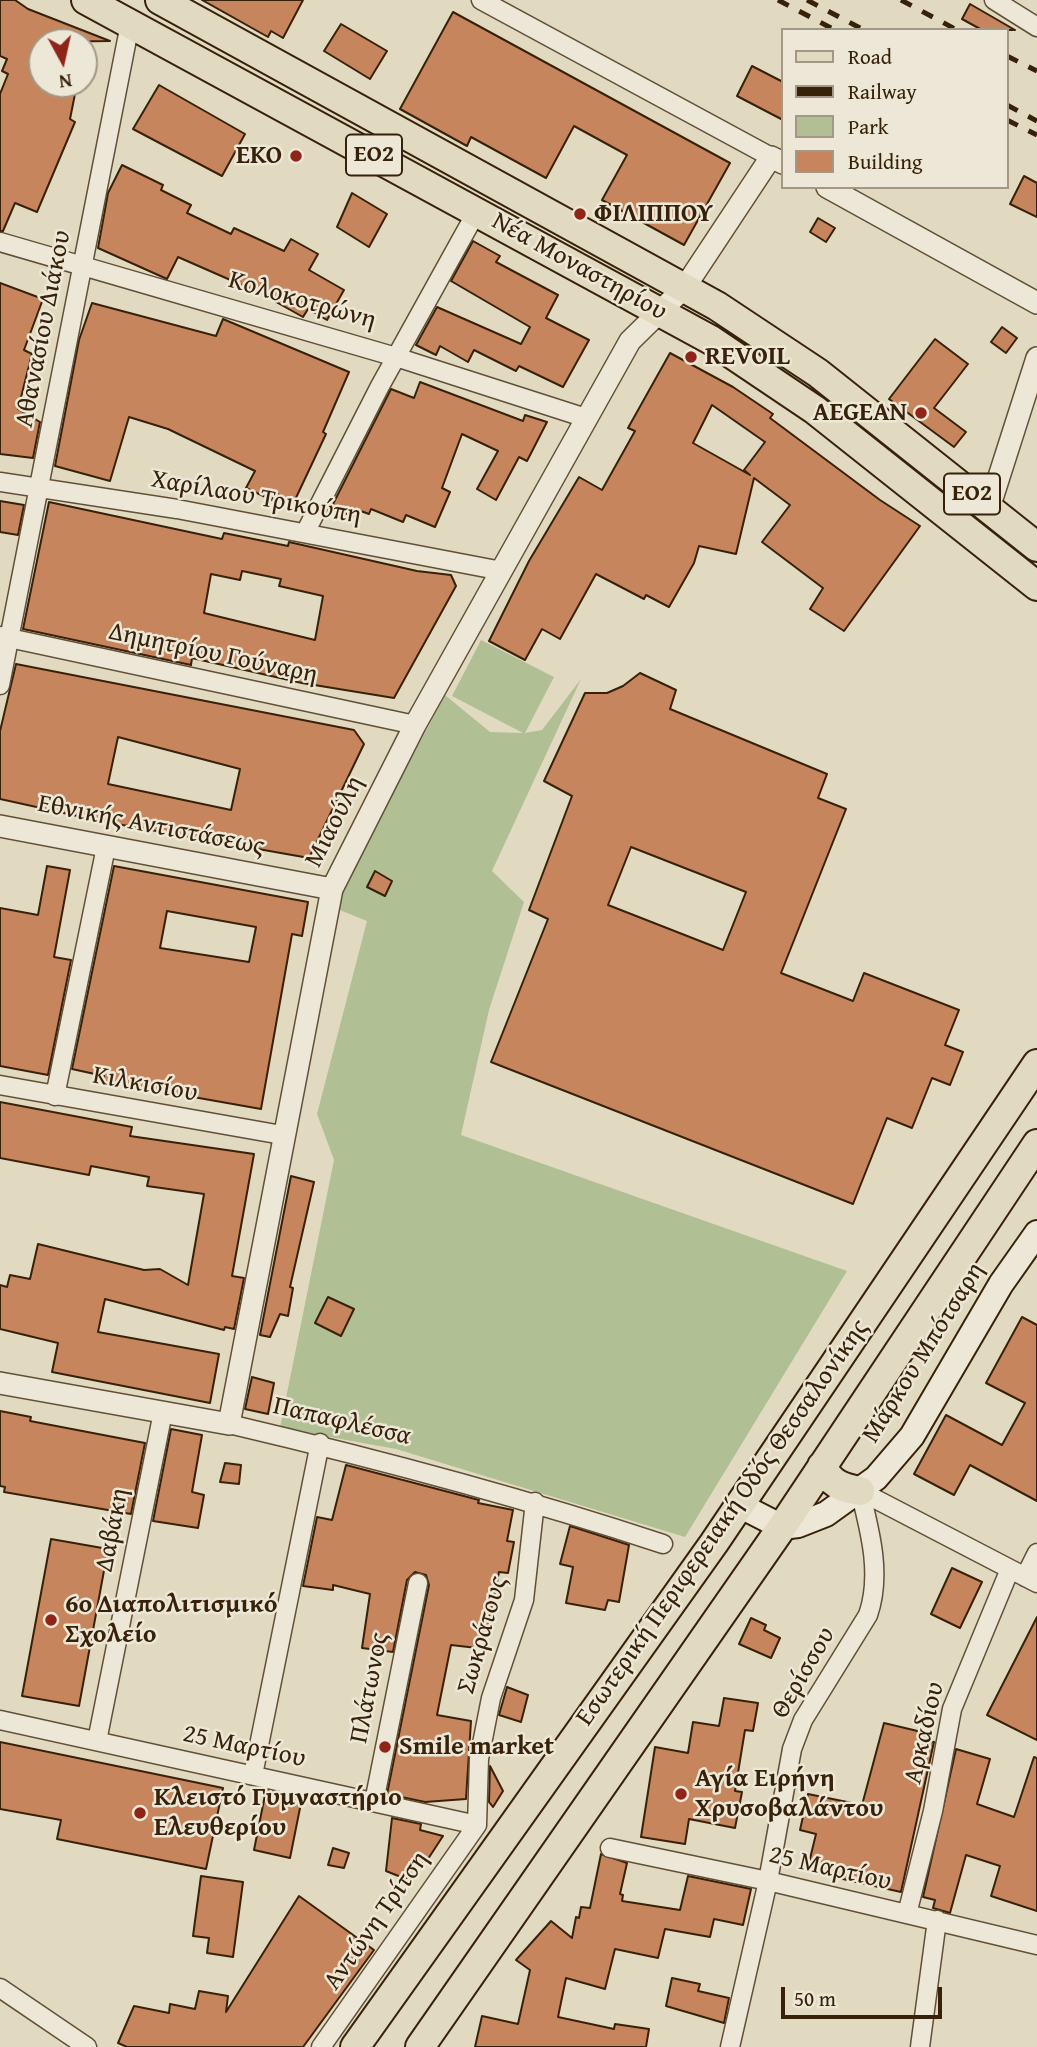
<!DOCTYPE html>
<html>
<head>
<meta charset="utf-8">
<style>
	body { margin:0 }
	#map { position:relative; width:1037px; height:2047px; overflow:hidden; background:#e2dac0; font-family:"Gentium Book Plus",serif }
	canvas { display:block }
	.legend { position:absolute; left:781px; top:28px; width:228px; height:161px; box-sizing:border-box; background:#ece7d6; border:2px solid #a49884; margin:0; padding:9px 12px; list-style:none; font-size:21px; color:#382109 }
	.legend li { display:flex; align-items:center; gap:14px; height:35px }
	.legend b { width:35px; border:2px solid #a49884 }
	.north { position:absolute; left:28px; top:28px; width:70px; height:70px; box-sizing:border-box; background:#ece7d6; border:2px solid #a49884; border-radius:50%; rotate:172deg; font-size:19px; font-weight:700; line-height:28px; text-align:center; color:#382109 }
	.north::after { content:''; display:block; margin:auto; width:24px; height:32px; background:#8f2418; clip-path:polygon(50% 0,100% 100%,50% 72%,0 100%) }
	.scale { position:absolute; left:781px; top:1987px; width:161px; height:32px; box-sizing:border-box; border:4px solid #382109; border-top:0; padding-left:9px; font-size:21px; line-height:24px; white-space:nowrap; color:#382109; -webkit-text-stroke:5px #ece7d6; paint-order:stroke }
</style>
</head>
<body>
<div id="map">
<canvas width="1037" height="2047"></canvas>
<ul class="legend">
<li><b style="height:9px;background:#e2dac0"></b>Road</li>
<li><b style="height:9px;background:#382109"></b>Railway</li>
<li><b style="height:19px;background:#b0c094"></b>Park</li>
<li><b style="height:19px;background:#c7855d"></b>Building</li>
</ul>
<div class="north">N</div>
<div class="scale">50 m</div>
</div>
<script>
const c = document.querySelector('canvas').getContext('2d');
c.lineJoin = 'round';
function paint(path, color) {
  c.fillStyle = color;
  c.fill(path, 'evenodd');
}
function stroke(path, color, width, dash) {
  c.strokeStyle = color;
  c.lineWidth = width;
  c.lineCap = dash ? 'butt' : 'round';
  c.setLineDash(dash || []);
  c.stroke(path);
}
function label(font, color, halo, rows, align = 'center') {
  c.font = font + ' "Gentium Book Plus",serif';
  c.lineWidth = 5;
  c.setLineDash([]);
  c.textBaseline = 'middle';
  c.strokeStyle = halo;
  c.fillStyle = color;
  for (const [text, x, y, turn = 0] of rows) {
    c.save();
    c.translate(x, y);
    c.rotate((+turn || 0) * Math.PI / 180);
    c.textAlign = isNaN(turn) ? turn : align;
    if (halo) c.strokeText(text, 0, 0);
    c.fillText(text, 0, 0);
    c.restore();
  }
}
paint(new Path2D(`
	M481 640 554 677 525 733 542 730 581 679 492 871 524 902 489 1010 461 1135 847 1271 685 1537 396 1449 280 1428 334 1160 317 1114 367 921 332 907 445 695 490 732 523 733 452 696Z`), '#b0c094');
const building = new Path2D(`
	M0 0H15L28 9 110 41 42 42V84H77L70 119 75 122 37 212 15 203 3 231H0V94L8 74 2 71 7 59 0 56Z
	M202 0H303L283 38 271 31 268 37Z
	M970 4 1015 30H982L962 19Z
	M453 12 730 163 684 245 602 200 627 155 574 126 546 178 471 137 467 146 400 109Z
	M341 24 387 51 370 79 324 51Z
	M752 66 783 82V120L737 96Z
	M159 85 245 134 222 176 133 129Z
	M122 165 163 185 161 190 191 205 187 213 231 234 234 228 284 251 291 239 318 254 309 270 344 290 327 320 308 309 303 317 260 293 178 257 167 279 98 248 108 193Z
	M1024 176 1037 183V217L1010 204Z
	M352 193 387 214 369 247 337 227Z
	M818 218 835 228 826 242 810 232Z
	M473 241 500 256 496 262 558 295 546 318 589 340 563 387 519 366 516 371 474 350 468 362 440 346 436 355 416 345 437 307 521 344 530 327 451 281Z
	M0 283 43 299 24 350 32 354 18 409 40 422 33 458 0 454Z
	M92 303 216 336 223 319 349 372 323 432 326 434 294 502 275 493 272 500 246 488 255 471 168 429 129 417 110 481 55 466 79 340Z
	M1002 327 1017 338 1006 353 991 342Z
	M935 339 968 364 934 408 966 432 954 447 889 399Z
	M670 353 733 387 773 414 770 418 880 500 920 526 844 631 810 609 823 588 762 542 790 505 754 478 736 554 699 546 694 563 669 607 646 595 644 599 596 574 560 639 542 629 525 660 489 641 529 561 579 477 602 490 635 431 628 428ZM712 405 765 442 744 470 750 475 693 443Z
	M420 382 523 421 525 415 547 422 527 461 519 457 496 500 477 489 498 451 462 434 442 488 450 492 435 527 406 515 403 522 371 509 369 514 358 510 355 517 331 508 391 389 414 398Z
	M0 501 24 505 18 535 0 532Z
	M49 502 222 539 224 533 288 546 289 542 417 571 451 575 456 586 394 698 302 683 192 658 191 665 23 629ZM242 571 281 579 279 586 323 596 315 640 204 613 211 574 240 580Z
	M16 664 354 730 364 744 309 858 100 821 0 799V731ZM118 737 240 769 231 810 108 784Z
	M640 673 676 690 670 709 827 774 818 798 846 809 781 973 853 1001 864 973 959 1010 945 1045 963 1052 950 1085 932 1078 912 1128 887 1118 853 1204 491 1062 548 919 529 910 572 796 544 781 585 693H607L623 686ZM631 847 746 892 723 950 608 905Z
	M47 866 70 870 54 957 71 960 48 1075 0 1066V908L38 915Z
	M114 866 308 902 302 936 292 934 261 1109 103 1081 104 1076 72 1069ZM167 911 256 927 249 962 160 948Z
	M375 871 392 881 385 896 367 887Z
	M0 1102 132 1127 130 1136 254 1154 232 1276 244 1278 234 1329 225 1327 224 1330 105 1299 98 1332 219 1354 210 1403 52 1372 58 1343 0 1329V1285L7 1287 10 1275 30 1279 38 1244 144 1270 160 1269 188 1285 204 1194 147 1186 149 1177 91 1166 89 1175 0 1158Z
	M291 1176 314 1182 290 1287 293 1288 288 1316 280 1314 270 1337 260 1335Z
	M328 1297 354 1309 341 1336 315 1323Z
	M1022 1317 1037 1325V1501L970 1465 954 1495 914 1474 946 1415 1002 1445 1025 1403 986 1383Z
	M252 1377 274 1383 268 1414 245 1409Z
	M0 1411 31 1417 30 1421 145 1443 131 1514 4 1492 5 1487 0 1486Z
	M171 1429 202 1435 192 1492 204 1495 198 1528 153 1521Z
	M225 1463 241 1465 239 1484 220 1482Z
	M346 1465 479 1500 478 1503 513 1510 507 1541 514 1542 508 1573 499 1572 486 1637 479 1636 477 1648 451 1645 437 1715 471 1721 466 1799 425 1802 387 1794 429 1585 426 1575 415 1572 407 1580 393 1652 362 1648 370 1594 333 1585V1590L303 1586 317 1517 332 1520Z
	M570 1526 629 1545 619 1602 608 1600 605 1610 566 1603 573 1567 560 1564Z
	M51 1539 108 1549 79 1706 22 1696Z
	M952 1568 982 1582 960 1628 931 1614Z
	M1037 1617V1740L987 1715Z
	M751 1618 766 1625 764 1630 780 1638 771 1658 739 1644Z
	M507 1687 528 1695 521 1722 499 1715Z
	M724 1698 758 1703 753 1731 745 1730 735 1791 742 1792 735 1828 689 1819 685 1844 641 1837 655 1747 688 1753 693 1722 719 1726Z
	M884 1723 926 1733 925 1740 934 1742 901 1892 807 1871 816 1834 800 1830 808 1794 862 1805Z
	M0 1742 223 1788 206 1869 57 1839 61 1820 0 1809Z
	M956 1749 990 1759 977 1804 1014 1817 1034 1757 1037 1758V1911L991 1896 1000 1866 966 1855 950 1913 933 1908 935 1900 923 1897Z
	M490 1766 503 1791 493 1807 489 1802Z
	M266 1790 302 1798 290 1858 254 1850Z
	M392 1818 421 1824 420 1830 443 1836 426 1862H418L406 1879 386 1871Z
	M333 1848 349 1853 344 1868 328 1865Z
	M601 1854 627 1863 620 1894 623 1895 622 1901 680 1910 688 1876 751 1889 743 1925 714 1919 710 1937 665 1929 658 1958 615 1949 605 1989 566 1978 558 2017 614 2029 615 2024 649 2029 646 2047H475L482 2016 518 2024 530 1970 516 1960 551 1921 572 1938 576 1917 579 1918 581 1907 590 1908Z
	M201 1876 243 1882 233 1957 207 1953 209 1938 193 1936Z
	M299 1896 374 1950 303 2047H127L118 2043 134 2006 169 2013 170 2004 195 2009 199 1991 228 1996 226 2012Z
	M672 1978 700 1984 698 1991 729 1998 724 2023 666 2006Z`);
paint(building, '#c7855d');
stroke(building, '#382109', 2);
const minor = new Path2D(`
	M481 0 771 157
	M994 0 1037 27
	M0 242 396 357 586 418
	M0 482 177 509 502 571
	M305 533 380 386 477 211
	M0 636 415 725
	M0 685 130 24
	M0 1085 282 1135
	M55 1096 106 847
	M229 1424C378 1459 518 1496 663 1544
	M860 1491 1037 1583
	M1025 1577 1037 1553
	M0 1720 477 1825
	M97 1741 163 1412
	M253 1775 320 1443
	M374 1802 418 1583
	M477 1825 479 1759 491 1698 524 1600 535 1502
	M610 1848 768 1881 1037 1945
	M907 1914 933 1811 952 1709 1010 1569
	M0 1988 87 2047
	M321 2047 477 1825
	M730 2047 768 1881 792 1749 803 1720 868 1615C882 1575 870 1531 860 1491
	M920 2047 937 1920`);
const tertiary = new Path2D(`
	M827 187 1037 303
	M989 508 1037 358
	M0 826 332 889
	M0 1383 229 1424 332 889 415 725 630 341 685 287 771 157 783 163`);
const secondary = new Path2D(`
	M739 1505 782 1527 798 1525 826 1514 876 1478 912 1436 1001 1284 1037 1233`);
const primary = new Path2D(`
	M86 0 711 340 815 410 1037 586
	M160 0 717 306 818 373 1037 547`);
const trunk = new Path2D(`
	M822 1466C830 1483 841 1488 860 1491
	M355 2047 714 1543 1037 1064
	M420 2047 782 1527 1037 1144`);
stroke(minor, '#624f37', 21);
stroke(tertiary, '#624f37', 24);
stroke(secondary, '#382109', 28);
stroke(primary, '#382109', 32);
stroke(trunk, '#382109', 32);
stroke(minor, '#ece7d6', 18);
stroke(tertiary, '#ece7d6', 21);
stroke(secondary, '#ece7d6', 24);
stroke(primary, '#e2dac0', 28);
stroke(trunk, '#e2dac0', 28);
stroke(new Path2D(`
	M778 0 835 30
	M807 0 864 30
	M901 0 957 30
	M1007 56 1037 71
	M1007 105 1037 121
	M1007 120 1037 135`), '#382109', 5, [12, 12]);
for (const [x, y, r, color] of [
	[296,156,7,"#8f2418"],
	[580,214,7,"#8f2418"],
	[691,357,7,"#8f2418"],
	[921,413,7,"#8f2418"],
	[51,1620,7,"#8f2418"],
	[385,1747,7,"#8f2418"],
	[681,1794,7,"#8f2418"],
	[140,1813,7,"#8f2418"]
]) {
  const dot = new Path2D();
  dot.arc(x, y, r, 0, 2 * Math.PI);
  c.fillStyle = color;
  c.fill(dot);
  stroke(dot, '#ece7d6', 2.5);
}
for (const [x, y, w] of [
	[374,155,56],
	[972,494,56]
]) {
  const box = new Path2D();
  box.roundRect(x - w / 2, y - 20.5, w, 41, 5);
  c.fillStyle = '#ece7d6';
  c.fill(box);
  stroke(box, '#382109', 2);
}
label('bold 24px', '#382109', null, [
	["ΕΟ2",374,155],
	["ΕΟ2",972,494]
]);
label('bold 26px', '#382109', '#ece7d6', [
	["EKO",282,156,"right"],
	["ΦΙΛΙΠΠΟΥ",594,214],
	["REVOIL",705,357],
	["AEGEAN",907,413,"right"],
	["6ο Διαπολιτισμικό",65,1605],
	["Σχολείο",65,1635],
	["Smile market",399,1747],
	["Αγία Ειρήνη",695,1779],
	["Χρυσοβαλάντου",695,1809],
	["Κλειστό Γυμναστήριο",154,1798],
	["Ελευθερίου",154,1828]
], 'left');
label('26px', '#382109', '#ece7d6', [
	["Νέα Μοναστηρίου",579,267,29],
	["Κολοκοτρώνη",302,301,16],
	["Αθανασίου Διάκου",44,329,-79],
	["Χαρίλαου Τρικούπη",256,498,10],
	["Δημητρίου Γούναρη",213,654,12],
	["Μιαούλη",335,822,-63],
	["Εθνικής Αντιστάσεως",151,826,11],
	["Κιλκισίου",145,1085,10],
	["Μάρκου Μπότσαρη",924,1353,-58],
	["Παπαφλέσσα",342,1422,13],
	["Εσωτερική Περιφερειακή Οδός Θεσσαλονίκης",723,1523,-55],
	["Δαβάκη",113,1530,-79],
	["Σωκράτους",483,1635,-74],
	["Θερίσσου",804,1673,-60],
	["Πλάτωνος",370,1688,-79],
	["Αρκαδίου",925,1733,-77],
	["25 Μαρτίου",244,1747,12],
	["25 Μαρτίου",830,1869,13],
	["Αντώνη Τρίτση",377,1921,-55]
]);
</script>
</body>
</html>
